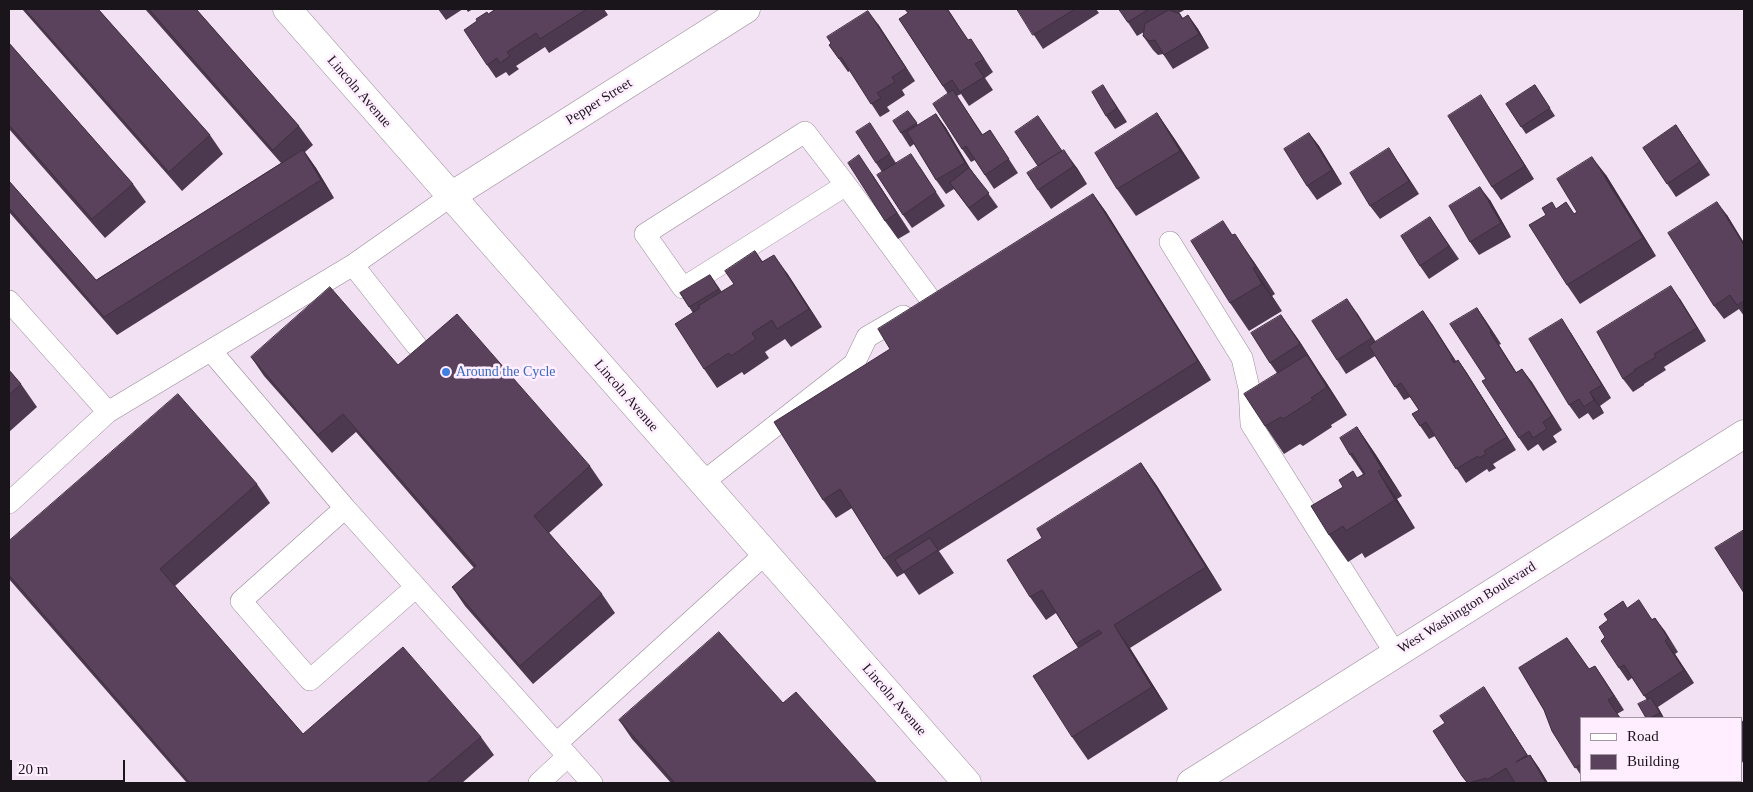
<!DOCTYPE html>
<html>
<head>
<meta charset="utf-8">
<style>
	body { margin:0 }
	#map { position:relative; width:1753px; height:792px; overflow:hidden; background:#f1e1f2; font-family:"Times New Roman",serif }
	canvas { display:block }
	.frame { position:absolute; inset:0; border:10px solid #1a151b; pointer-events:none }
	.legend { position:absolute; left:1580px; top:717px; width:162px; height:65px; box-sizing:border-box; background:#fef; border:1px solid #a397a4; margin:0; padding:6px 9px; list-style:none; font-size:15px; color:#1a151b }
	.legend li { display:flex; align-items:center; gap:10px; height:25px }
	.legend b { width:25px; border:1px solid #a397a4 }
	.scale { position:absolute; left:10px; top:760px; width:115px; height:22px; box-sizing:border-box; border:2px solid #1a151b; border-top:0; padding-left:6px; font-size:15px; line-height:18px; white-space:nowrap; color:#1a151b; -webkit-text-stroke:4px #fef; paint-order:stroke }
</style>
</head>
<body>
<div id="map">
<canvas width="1753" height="792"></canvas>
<div class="frame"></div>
<ul class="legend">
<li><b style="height:6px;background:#fff"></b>Road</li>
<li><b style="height:14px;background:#5a425c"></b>Building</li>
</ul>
<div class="scale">20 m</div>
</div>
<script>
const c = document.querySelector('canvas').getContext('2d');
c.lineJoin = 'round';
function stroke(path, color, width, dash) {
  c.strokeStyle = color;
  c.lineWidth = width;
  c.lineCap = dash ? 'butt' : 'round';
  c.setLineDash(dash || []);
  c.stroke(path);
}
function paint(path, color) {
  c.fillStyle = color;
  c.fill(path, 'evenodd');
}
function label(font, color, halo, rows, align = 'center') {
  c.font = font + ' "Times New Roman",serif';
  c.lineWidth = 5;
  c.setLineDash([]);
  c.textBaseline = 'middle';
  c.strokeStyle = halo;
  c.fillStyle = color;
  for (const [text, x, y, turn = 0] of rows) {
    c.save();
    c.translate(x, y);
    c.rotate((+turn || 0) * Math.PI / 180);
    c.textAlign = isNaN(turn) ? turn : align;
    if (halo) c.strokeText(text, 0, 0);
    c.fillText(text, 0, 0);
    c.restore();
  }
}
const service = new Path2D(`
	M846 185 805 132 645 234 683 288 846 185 930 299
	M1170 242 1242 358 1249 388 1251 424 1395 653
	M353 265 416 345
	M9 301 108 412
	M211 351 345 508 592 783
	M702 483 854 364 867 337 903 316
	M9 503 108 412 353 265 451 196
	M345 508 241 601 310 680 416 587
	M557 743 765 554
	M539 783 568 756`);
const minor = new Path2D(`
	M451 196 746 9`);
const tertiary = new Path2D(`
	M1191 783 1744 434`);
const secondary = new Path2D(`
	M287 9 967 783`);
stroke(service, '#998a99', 22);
stroke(minor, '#998a99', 29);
stroke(tertiary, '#998a99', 29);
stroke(secondary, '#998a99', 29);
stroke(service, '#fff', 21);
stroke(minor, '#fff', 28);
stroke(tertiary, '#fff', 28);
stroke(secondary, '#fff', 28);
paint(new Path2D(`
	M22 9H98L210 135 223 154 182 191Z
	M145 9H196L299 126 313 145 305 152 316 168 334 198 117 335 9 212V181L96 280 281 163Z
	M438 9H463L446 20Z
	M466 9H473L468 12Z
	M496 9H604L608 15 549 53 545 47 516 66 519 69 509 76 506 72 496 78 487 65 477 21Z
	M905 9H948L968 40 980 52 993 72 985 78 993 90 969 106 961 94 957 96 983 135 990 130 1018 173 994 189 975 160 971 162 962 149 948 94 899 19 908 13Z
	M1017 9H1096L1099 13 1043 49Z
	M1119 9H1186L1179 13 1183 18 1188 15 1198 29 1209 48 1173 69 1163 54 1158 55 1153 50 1143 36 1144 32 1137 36Z
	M878 24 915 81 902 90 905 95 887 107 890 111 880 117 850 71 848 72 829 45Z
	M9 43 133 184 146 202 105 238 9 129Z
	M1535 85 1555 116 1526 134 1506 104Z
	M1112 99 1127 122 1115 129 1106 116Z
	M1490 109 1534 179 1501 200 1492 187Z
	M908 111 918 125 936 114 946 128 970 168 998 207 978 221 954 189 946 194 936 180 914 144 910 147 901 133Z
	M1157 113 1176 141 1200 178 1136 216 1117 189Z
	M1676 125 1710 175 1676 197 1643 148Z
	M1309 133 1319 146 1342 184 1317 200 1307 186Z
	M879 137 896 163 920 167 945 206 912 228 903 215 882 172 876 163Z
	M1062 151 1077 168 1087 184 1051 209 1038 190Z
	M1398 162 1419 194 1380 219 1370 206Z
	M872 174 910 232 898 239 885 221Z
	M1606 175 1656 256 1580 304 1567 285 1556 209 1566 202 1574 214 1577 212Z
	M1093 194 1106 212 1211 380 939 551 954 573 919 595 904 573 897 577 884 559 852 508 836 518 823 500 890 349Z
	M1490 200 1511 237 1479 255 1470 242Z
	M1727 215 1744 243V316L1739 309 1724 319 1714 306Z
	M1430 217 1459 259 1429 279 1420 266Z
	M1233 235 1254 262 1275 294 1272 296 1282 311 1249 331 1230 303Z
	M755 251 763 262 787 273 822 327 791 347 785 339 765 352 769 358 744 375 742 372 717 388 704 369 693 313 680 293 710 275 722 292 734 284Z
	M1680 299 1706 341 1664 367 1666 370 1644 384V385L1633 392 1623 379Z
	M1477 308 1501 344 1499 345 1516 372 1522 369 1562 430 1553 436 1557 442 1543 451 1538 444 1528 451 1519 438 1486 379Z
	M1423 311 1456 361 1458 360 1467 373 1516 450 1493 464 1496 468 1489 472 1487 469 1466 483 1435 436 1429 439 1412 414 1419 410 1410 397 1404 400 1375 356 1346 374 1337 360 1357 313 1376 342Z
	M1281 315 1300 342 1347 415 1331 425 1332 427 1303 446 1300 444 1284 454 1265 426 1277 373 1270 363Z
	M1571 333 1611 398 1600 406 1604 413 1593 420 1588 413 1579 419 1569 405Z
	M251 357 398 365 590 466 603 485 549 533 602 594 615 613 533 684 465 606 452 587 474 568 356 432 332 453 264 376Z
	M9 370 21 384 37 407 9 432Z
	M1357 427 1376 455 1402 496 1397 499 1415 528 1365 558 1362 553 1348 562 1329 535 1343 487 1363 474 1350 455Z
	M1141 463 1157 486 1222 590 1130 648 1168 709 1088 760 1072 737 1078 648 1056 613 1046 620 1030 597 1042 538Z
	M257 484 270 503 175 586 303 734 481 737 494 755 462 783H187L9 579V541Z
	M1627 608 1652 619 1655 618 1678 652 1675 654 1694 683 1658 707 1664 718H1646L1647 700 1632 678 1628 681 1619 668 1605 637 1608 620Z
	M1567 638 1589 669 1595 666 1624 710 1617 714 1621 718H1582V777L1552 731 1544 710 1519 668Z
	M1493 701 1528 756 1530 755 1539 768 1548 783H1515L1514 782 1512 783H1467L1462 776Z
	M783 703 877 783H671L632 739 619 720Z
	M1702 781H1729L1730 783H1704Z`), '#4d394f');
paint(new Path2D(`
	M868 11 878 24 915 81 906 68Z
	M1188 15 1198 29 1209 48 1199 34Z
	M1103 85 1112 99 1127 122 1117 108Z
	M1481 95 1490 109 1534 179 1525 166Z
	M1157 113 1176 141 1200 178 1180 151Z
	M936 114 946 128 974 176 965 163Z
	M1309 133 1319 146 1342 184 1332 170Z
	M1389 148 1398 162 1419 194 1409 181Z
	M303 150 316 168 334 198 321 180Z
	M1064 150 1077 168 1087 184 1074 166Z
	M859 155 872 174 910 232 897 213Z
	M1592 157 1606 175 1656 256 1643 238Z
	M1480 187 1490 200 1511 237 1501 223Z
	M1093 194 1106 212 1211 380 1198 361Z
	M1717 202 1727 215 1744 243V245Z
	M1235 234 1254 262 1275 294 1256 267Z
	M774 255 787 273 822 327 809 309Z
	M1253 268 1272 296 1282 311 1262 284Z
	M1671 286 1680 299 1706 341 1697 328Z
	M1347 299 1357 313 1381 352 1372 338Z
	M1477 308 1486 321 1501 344 1491 331Z
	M1423 311 1433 325 1462 371 1453 358Z
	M1281 315 1300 342 1319 372 1300 344Z
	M1562 319 1571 333 1611 398 1602 385Z
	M1490 332 1499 345 1525 386 1516 373Z
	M1307 355 1326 382 1347 415 1327 387Z
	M1458 360 1467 373 1516 450 1507 437Z
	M1522 369 1532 382 1562 430 1552 416Z
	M1590 392 1600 406 1604 413 1594 400Z
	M1357 427 1376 455 1402 496 1382 469Z
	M1141 463 1157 486 1222 590 1206 567Z
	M1378 471 1397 499 1415 528 1395 500Z
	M1655 618 1665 631 1678 652 1668 638Z
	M1114 625 1130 648 1168 709 1152 687Z
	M1665 641 1675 654 1694 683 1684 670Z
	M1595 666 1604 679 1624 710 1614 696Z
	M1484 687 1493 701 1536 768 1527 755Z
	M1651 698 1660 711 1664 718 1660 713Z
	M1530 755 1539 768 1548 783H1546Z`), '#3f2e40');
const building = new Path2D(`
	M25 9H98L210 135 169 172Z
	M149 9H196L299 126 273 150Z
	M496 9H587L540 39 536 33 507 52 510 56 500 63 497 58 487 65 464 30 477 21 476 19 487 12 488 14Z
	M905 9H947L968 40 971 39 984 59 975 64 984 77 960 92 952 80 943 86 899 19 908 13Z
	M1017 9H1075L1033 35Z
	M1119 9H1149L1128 22Z
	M1169 10 1180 14 1182 19 1188 15 1199 34 1164 55 1155 40 1149 41 1143 36 1145 24Z
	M868 11 906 68 892 77 895 82 877 93 881 98 871 104 841 57 839 59 829 45 831 43 827 37Z
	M9 43 133 184 92 219 9 125Z
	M1103 85 1117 108 1106 116 1092 92Z
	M1535 85 1550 108 1521 127 1506 104Z
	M953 90 982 135 990 130 1009 159 985 175 966 146 962 149 933 104Z
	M1481 95 1525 166 1492 187 1448 116Z
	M908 111 917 123 901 133 893 121Z
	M1157 113 1180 151 1117 189 1095 153Z
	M936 114 965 163 936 180 907 132Z
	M1038 116 1062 151 1038 166 1015 132Z
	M870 123 890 154 876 163 856 132Z
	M1676 125 1700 162 1667 184 1643 148Z
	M1309 133 1332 170 1307 186 1284 149Z
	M1389 148 1409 181 1370 206 1350 173Z
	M303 150 321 180 104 317 9 208V181L96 280Z
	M1064 150 1074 166 1038 190 1027 173Z
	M911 154 936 192 903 215 877 175Z
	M859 155 897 213 885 221 848 163Z
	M1592 157 1643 238 1567 285 1529 225 1546 215 1542 208 1552 202 1556 209 1566 202 1574 214 1577 212 1557 179Z
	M969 168 989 193 969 208 950 183Z
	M1480 187 1501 223 1470 242 1449 206Z
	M1093 194 1198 361 884 559 840 489 823 500 774 422 890 349 878 329Z
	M1717 202 1744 245V301L1737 305 1730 295 1714 306 1668 233Z
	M1430 217 1449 246 1420 266 1401 236Z
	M1223 221 1232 235 1235 234 1256 267 1253 268 1262 284 1230 303 1191 241Z
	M755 251 762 262 774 255 809 309 777 329 772 320 752 333 756 339 731 356 729 353 704 369 675 324 700 308 698 306 734 284 725 271Z
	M710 275 719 289 689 307 680 293Z
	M1671 286 1697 328 1654 354 1656 357 1634 370 1635 371 1623 379 1597 332Z
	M330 287 398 365 457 314 590 466 534 516 602 594 520 666 452 587 476 566 343 414 318 435 251 357Z
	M1347 299 1372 338 1337 360 1312 321Z
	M1477 308 1491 331 1490 332 1516 373 1522 369 1552 416 1543 422 1547 429 1533 438 1529 431 1519 438 1482 381 1486 379 1450 324Z
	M1423 311 1453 358 1451 359 1454 363 1458 360 1507 437 1484 451 1486 454 1479 458 1478 456 1456 469 1426 422 1420 426 1412 414 1419 410 1401 383 1395 387 1369 346Z
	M1281 315 1300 344 1270 363 1251 333Z
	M1562 319 1602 385 1590 392 1594 400 1584 407 1579 399 1569 405 1529 339Z
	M1307 355 1327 387 1311 398 1313 400 1283 419 1281 417 1265 426 1244 394Z
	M9 370 21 384 9 395Z
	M178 394 257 484 160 569 303 734 403 647 481 737 427 783H190L9 575V541Z
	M1357 427 1382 469 1378 471 1395 500 1346 531 1343 526 1329 535 1311 506 1343 487 1339 480 1353 471 1357 478 1365 474 1352 453 1350 455 1340 438Z
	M1141 463 1206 567 1114 625 1152 687 1072 737 1033 676 1102 633 1099 630 1076 644 1042 590 1030 597 1007 560 1042 538 1037 529Z
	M1744 530V593L1715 548Z
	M930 538 938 550 903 572 895 560Z
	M1639 600 1652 620 1655 618 1668 638 1665 641 1684 670 1644 696 1624 665 1619 668 1601 641 1605 637 1599 627 1608 620 1604 614 1623 601 1627 608Z
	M719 632 783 703 796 692 877 783H675L619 720Z
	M1567 638 1589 669 1595 666 1614 696 1608 700 1620 718H1582V764L1575 768 1552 731 1544 710 1519 668Z
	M1484 687 1527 755 1516 762 1530 755 1546 783H1515L1506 768 1487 780 1486 778 1469 783H1468L1462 776 1433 731 1445 723 1440 716Z
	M1651 698 1660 713 1650 718H1646L1638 704Z
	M1744 721V764L1742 760V722Z
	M1702 781H1722L1716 783H1704Z`);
paint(building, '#5a425c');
stroke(building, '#3f2e40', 1);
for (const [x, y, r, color] of [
	[446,372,5,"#3f7fe0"]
]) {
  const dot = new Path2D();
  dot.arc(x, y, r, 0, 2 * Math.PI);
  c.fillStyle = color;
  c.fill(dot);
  stroke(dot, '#fef', 2);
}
label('14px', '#1a151b', '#fef', [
	["Lincoln Avenue",359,92,49],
	["Pepper Street",599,102,-32],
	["Lincoln Avenue",626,396,49],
	["West Washington Boulevard",1467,608,-32],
	["Lincoln Avenue",894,700,49]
]);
label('14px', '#366cbe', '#fef', [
	["Around the Cycle",456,372]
], 'left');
</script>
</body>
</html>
